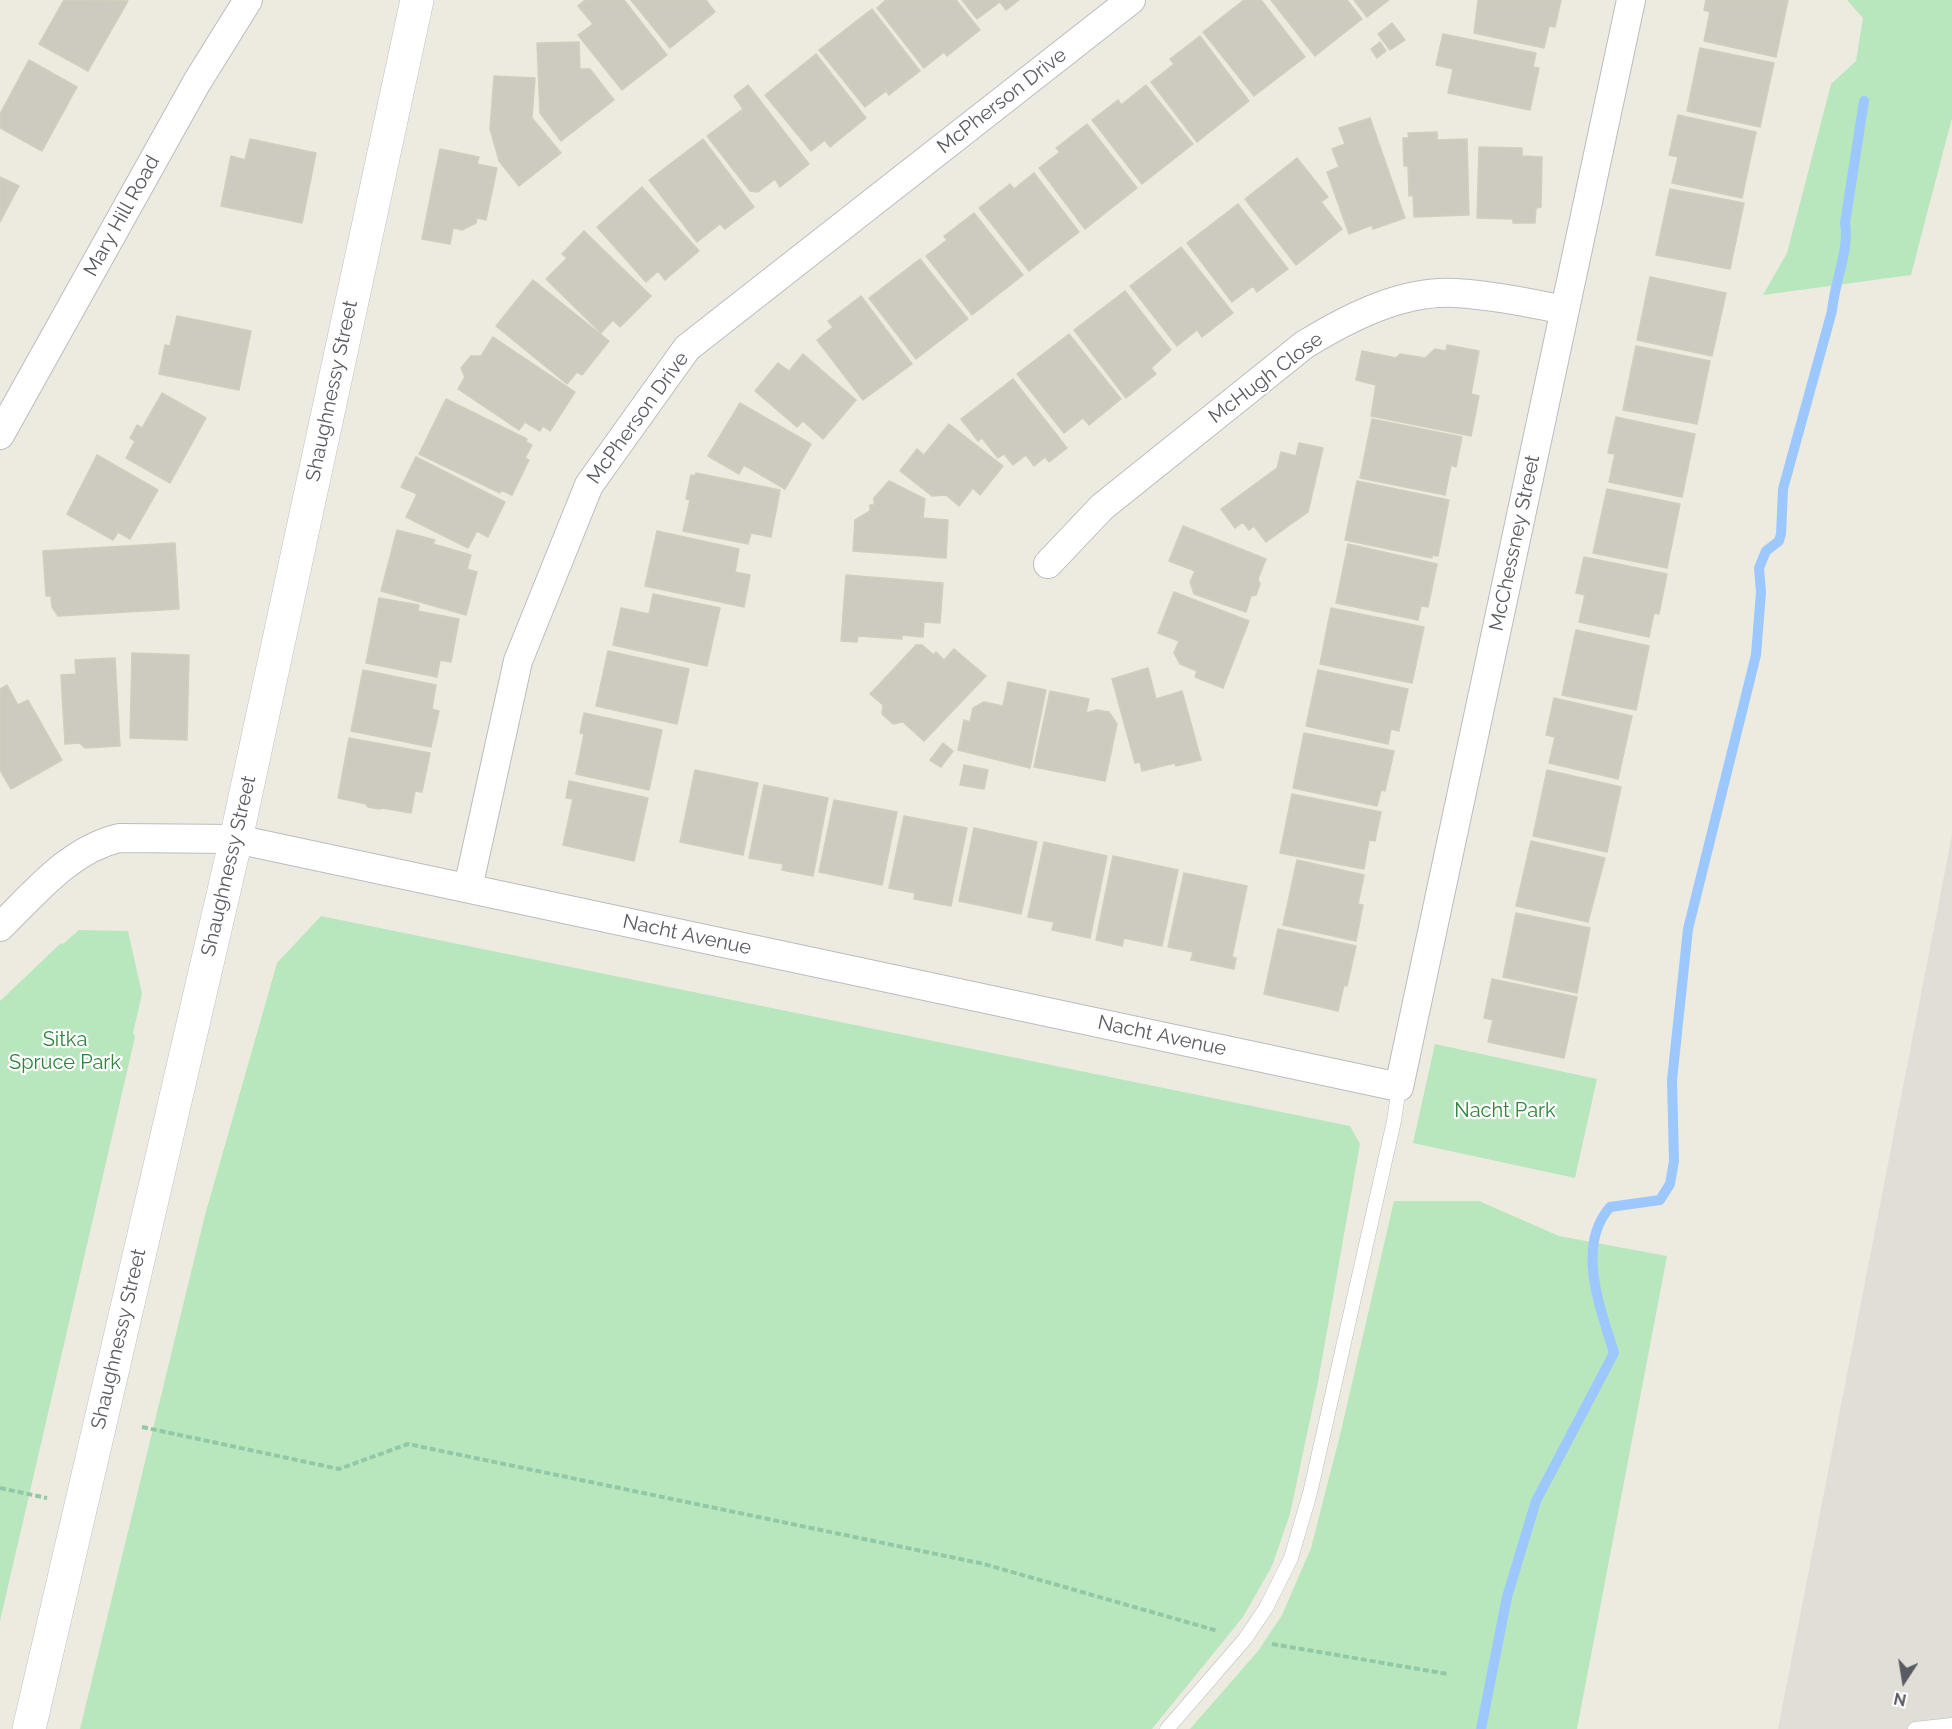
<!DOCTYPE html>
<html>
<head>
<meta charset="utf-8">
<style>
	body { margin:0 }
	#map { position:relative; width:1952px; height:1729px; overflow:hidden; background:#edebdf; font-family:Raleway,sans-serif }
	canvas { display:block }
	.north { position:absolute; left:1874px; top:1651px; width:60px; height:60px; -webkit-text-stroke:4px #fff; paint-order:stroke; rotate:192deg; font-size:16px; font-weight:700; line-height:24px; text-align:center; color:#585b62 }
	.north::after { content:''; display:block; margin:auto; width:21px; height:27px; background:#585b62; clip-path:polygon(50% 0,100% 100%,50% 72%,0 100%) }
</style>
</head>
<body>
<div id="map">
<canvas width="1952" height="1729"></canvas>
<div class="north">N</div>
</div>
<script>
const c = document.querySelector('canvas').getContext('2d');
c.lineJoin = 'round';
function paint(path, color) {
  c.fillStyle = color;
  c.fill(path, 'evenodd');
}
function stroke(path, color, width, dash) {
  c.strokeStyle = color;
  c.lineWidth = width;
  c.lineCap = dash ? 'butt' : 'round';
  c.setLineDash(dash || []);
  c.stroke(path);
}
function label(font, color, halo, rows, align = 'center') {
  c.font = font + ' Raleway,sans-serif';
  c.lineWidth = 4.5;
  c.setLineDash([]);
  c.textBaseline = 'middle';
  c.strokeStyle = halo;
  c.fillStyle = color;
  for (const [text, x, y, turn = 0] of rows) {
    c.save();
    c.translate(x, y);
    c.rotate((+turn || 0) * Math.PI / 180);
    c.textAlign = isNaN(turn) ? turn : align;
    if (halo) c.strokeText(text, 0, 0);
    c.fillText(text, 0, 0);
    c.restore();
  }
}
paint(new Path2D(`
	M1952 835V1729H1778Z`), '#e0ded7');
paint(new Path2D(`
	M1847 0H1952V118L1911 275 1763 295 1787 253 1831 84 1856 61 1863 18Z
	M321 916 1350 1126 1360 1144 1318 1382 1290 1514 1272 1566 1243 1617 1152 1729H80L205 1215 277 963Z
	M79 930 128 931 142 994 133 1033 135 1037 0 1621V1001L61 943 63 944Z
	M1435 1044 1597 1079 1575 1178 1413 1143Z
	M1394 1201H1479L1559 1236 1667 1256 1577 1729H1190L1258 1651 1282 1615 1311 1548 1341 1431Z`), '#b8e7be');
stroke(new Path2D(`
	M1481 1729 1507 1597 1536 1501 1614 1353C1601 1309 1575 1247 1610 1207L1660 1200 1670 1184 1674 1161 1672 1080 1688 929 1756 655 1761 592 1759 568 1766 551 1779 541 1781 534 1783 489 1832 311C1834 284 1850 248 1845 223L1864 101`), '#9cc8ff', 10);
const building = new Path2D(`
	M64 0 128 1 88 71 39 44Z
	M585 0H624L667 55 622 90 578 35 593 24 578 6Z
	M631 0H706L715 12 670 48Z
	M886 0H956L980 30 947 56 944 52 924 68 877 8Z
	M962 0H1019L1006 10 1000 2 977 19Z
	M1244 0H1261L1305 57 1254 96 1203 32Z
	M1271 0H1347L1362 19 1315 56Z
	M1354 0H1389L1367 17Z
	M1478 0H1561L1555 27 1549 26 1544 48 1474 33Z
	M1706 0H1788L1776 57 1704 41 1710 12 1704 10Z
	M872 9 920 71 889 95 886 91 865 107 819 50Z
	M1392 23 1405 40 1390 50 1378 34Z
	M1443 34 1536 53 1533 67 1539 68 1530 110 1448 93 1453 69 1436 65Z
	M1200 36 1249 101 1197 142 1151 82 1174 64 1170 59Z
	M579 42 580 69H590L614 100 561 141 540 113 537 43Z
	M1380 42 1386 51 1377 58 1371 49Z
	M1700 48 1774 63 1760 127 1687 111Z
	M816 54 866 118 830 147 825 140 811 151 765 95Z
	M29 60 77 87 42 151 0 128V114Z
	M494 76 535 78 532 118 561 153 519 186 499 161 490 129Z
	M748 85 809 164 780 187 775 179 758 192 750 191 707 136 743 109 734 96Z
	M1146 85 1193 144 1142 184 1092 120 1118 100 1121 105Z
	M1678 115 1756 132 1742 198 1672 183 1678 157 1669 155Z
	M1370 118 1405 218 1373 229 1372 225 1349 234 1327 172 1339 167 1332 149 1345 144 1339 128Z
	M1087 124 1137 188 1085 229 1039 168 1060 152 1056 148Z
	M1437 132V140L1467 139 1469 215 1414 217 1413 195 1409 196 1408 166H1404L1403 138H1409L1408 133Z
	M250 139 316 153 302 223 221 206 231 156 245 160Z
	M703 139 754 207 725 229 720 224 697 242 649 180Z
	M1479 147 1522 148V156L1542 157 1541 207 1536 208 1535 223H1513V219L1477 218Z
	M440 149 479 157 477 164 497 168 486 220 477 218 476 223 462 230 453 228 450 244 422 239Z
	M1297 158 1328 197 1321 202 1342 229 1296 265 1245 199Z
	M1034 173 1079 232 1029 271 979 208 1010 184 1014 189Z
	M0 177 19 186 0 222Z
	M642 187 699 251 665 280 658 271 646 282 597 227Z
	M1670 189 1744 203 1730 269 1656 255Z
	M1238 204 1288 269 1257 292 1253 286 1232 302 1187 243Z
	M974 213 1023 275 972 315 926 256 947 240 944 236Z
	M584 231 651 296 620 327 613 320 601 333 546 279 567 258 562 254Z
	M1181 247 1233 313 1202 337 1197 330 1177 346 1130 286Z
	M920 259 968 319 916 359 869 298Z
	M1650 277 1726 293 1712 356 1637 340Z
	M533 280 609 341 582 375 577 372 567 384 496 326Z
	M1125 291 1171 350 1151 368 1156 374 1126 398 1074 330Z
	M861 296 912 364 863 400 817 340 833 327 828 321Z
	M177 316 251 331 239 390 159 374 165 345 170 346Z
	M1069 334 1121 399 1089 425 1083 418 1064 433 1017 374Z
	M493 337 575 392 550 431 543 426 540 431 525 422 519 430 458 389 465 377 461 368 471 356H481Z
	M1447 345 1479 351 1471 394 1479 396 1471 436 1371 416 1376 385 1356 380 1362 351 1396 358 1400 354 1425 358 1435 349 1446 351Z
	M1636 346 1710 361 1697 424 1623 410Z
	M803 354 856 400 823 439 803 421 797 427 755 391 778 363 789 371Z
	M1013 379 1067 448 1049 462 1045 457 1034 466 1026 455 1013 465 1004 454 998 458 982 438 978 441 961 419Z
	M162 393 206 418 170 483 126 458 135 441 130 438 137 425 142 428Z
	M446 399 527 439 526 442 532 445 525 458 529 460 512 495 501 490 500 493 419 454Z
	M740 403 811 444 785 489 744 465 739 474 708 456Z
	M1616 417 1695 434 1682 497 1609 482 1615 454 1608 453Z
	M1372 419 1462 437 1456 467 1451 465 1445 495 1360 478Z
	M949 424 1003 466 980 495 973 488 959 506 946 495 932 496 900 471 917 449 924 455Z
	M1299 443 1323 448 1308 512 1266 542 1254 526 1249 530 1243 522 1235 528 1221 509 1277 468 1281 452 1296 456Z
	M97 455 158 490 130 539 118 532 113 540 67 514Z
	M416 457 505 502 488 537 477 531 468 548 406 517 417 494 401 487Z
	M696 473 780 490 771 537 751 533 748 544 683 531 690 500 686 499 691 475 695 476Z
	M889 481 925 499 923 518 948 520 946 558 853 551 855 520 870 511V505H874V498Z
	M1357 481 1449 500 1438 556 1432 555V558L1345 540Z
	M1607 489 1680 504 1667 568 1593 553Z
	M1183 526 1266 559 1258 579 1260 584 1256 595 1251 596 1246 612 1194 594 1190 582 1195 571 1169 561Z
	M397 530 435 540 433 544 471 555 467 569 477 572 466 615 381 591Z
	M657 531 739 549 735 572 750 575 744 607 645 586Z
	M175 543 179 609 58 616 52 607 51 596H46L43 551Z
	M1348 544 1437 564 1428 607 1421 606 1418 620 1336 603Z
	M1584 557 1667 574 1659 614 1654 613 1649 637 1579 622 1585 595 1576 593Z
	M846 575 943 583 940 623 924 622 923 637 902 635V639L858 636 857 642 841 641Z
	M1174 592 1249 621 1223 688 1195 677 1197 671 1180 664 1174 653 1179 641 1158 633Z
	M653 594 720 608 707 666 613 645 621 608 649 614Z
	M379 598 419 605 418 611 459 619 451 662 440 660 437 677 366 663Z
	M1331 608 1424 627 1412 683 1320 664Z
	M1576 630 1649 646 1636 710 1562 695Z
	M916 645H922L934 655 936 652 944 660 954 649 986 676 924 741 903 722 893 724 882 714 883 705 870 694Z
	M608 651 689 669 677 724 596 706Z
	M132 653 189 655 187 740 130 738Z
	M115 658 120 746 85 748 80 743 65 744 61 675 76 674 75 660Z
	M1148 668 1156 699 1182 691 1201 760 1176 766 1175 763 1142 771 1140 762 1135 763 1112 679Z
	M363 670 436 685 432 709 439 711 431 747 351 731Z
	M1318 670 1408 689 1399 731 1391 729 1388 744 1306 726Z
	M1008 682 1046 690 1030 768 958 750 964 720 970 722 973 708 984 702 1003 706Z
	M7 685 18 705 28 700 62 760 11 789 0 770V689Z
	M1050 691 1089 699 1086 713 1097 710 1109 712 1117 724 1105 781 1034 767Z
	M1554 698 1632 716 1618 779 1549 763 1555 737 1546 735Z
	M584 713 662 730 649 790 576 774 584 734 580 733Z
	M1304 733 1394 751 1385 791 1381 790 1377 806 1293 788Z
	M349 738 430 753 422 792 415 791 411 813 382 808 379 809 368 807 366 804 338 798Z
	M943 743 953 751 941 767 930 760Z
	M964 765 988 770 984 789 960 785Z
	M695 770 758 783 743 855 680 842Z
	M1547 770 1621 787 1607 852 1533 836Z
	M569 781 648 798 634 861 563 845 573 799 566 798Z
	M764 785 828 798 813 876 782 870 783 864 749 858Z
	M1292 794 1381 812 1375 841 1369 840 1364 869 1280 853Z
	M834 800 897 812 882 885 819 872Z
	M904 816 967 828 951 906 914 899 915 893 889 888Z
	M974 828 1037 842 1021 914 959 901Z
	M1531 841 1605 858 1588 922 1516 906Z
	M1044 842 1107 856 1090 938 1052 930 1054 922 1028 917Z
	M1113 856 1178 870 1162 946 1124 938 1122 946 1096 940Z
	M1297 860 1364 875 1358 904 1363 905 1356 941 1283 925Z
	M1184 873 1247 886 1232 957 1236 958 1234 969 1191 960 1193 952 1168 947Z
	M1516 913 1590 928 1577 993 1503 977Z
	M1278 929 1356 946 1347 986 1344 985 1338 1011 1264 994Z
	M1492 979 1577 997 1564 1058 1488 1042 1493 1020 1484 1018Z`);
paint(building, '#cdcac0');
stroke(building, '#d2cebd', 1.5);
const service = new Path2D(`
	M1167 1729 1245 1639 1266 1608 1291 1558 1310 1493 1394 1121 1399 1087
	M1915 1729 1952 1725`);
const minor = new Path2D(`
	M0 435 197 82 248 0
	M1048 564 1102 507 1304 345C1348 318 1402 290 1455 293 1492 295 1529 303 1565 310
	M468 888 518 661 589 485 687 348 1131 0
	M0 927C35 893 69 850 119 838L236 839 1399 1087 1631 0`);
const secondary = new Path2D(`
	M29 1729 236 839 417 0`);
stroke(service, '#babcc2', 15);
stroke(minor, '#babcc2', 30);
stroke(secondary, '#bcbec7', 34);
stroke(new Path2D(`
	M142 1427 339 1469 408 1444 984 1564 1218 1631
	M0 1488 47 1498
	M1272 1644 1448 1674`), '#91c8a8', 4, [6, 3]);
stroke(service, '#fff', 14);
stroke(minor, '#fff', 28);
stroke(secondary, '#fff', 33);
label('20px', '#585b62', '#fff', [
	["McPherson Drive",1002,101,-38],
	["Mary Hill Road",122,216,-61],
	["McHugh Close",1266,378,-37],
	["Shaughnessy Street",332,391,-78],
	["McPherson Drive",638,418,-54],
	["McChessney Street",1515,543,-78],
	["Shaughnessy Street",229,866,-77],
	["Nacht Avenue",687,935,12],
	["Nacht Avenue",1162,1036,12],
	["Shaughnessy Street",119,1339,-77]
]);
label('20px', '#2d843c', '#fff', [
	["Sitka",65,1040],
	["Spruce Park",65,1063],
	["Nacht Park",1505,1111]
]);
</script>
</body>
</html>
